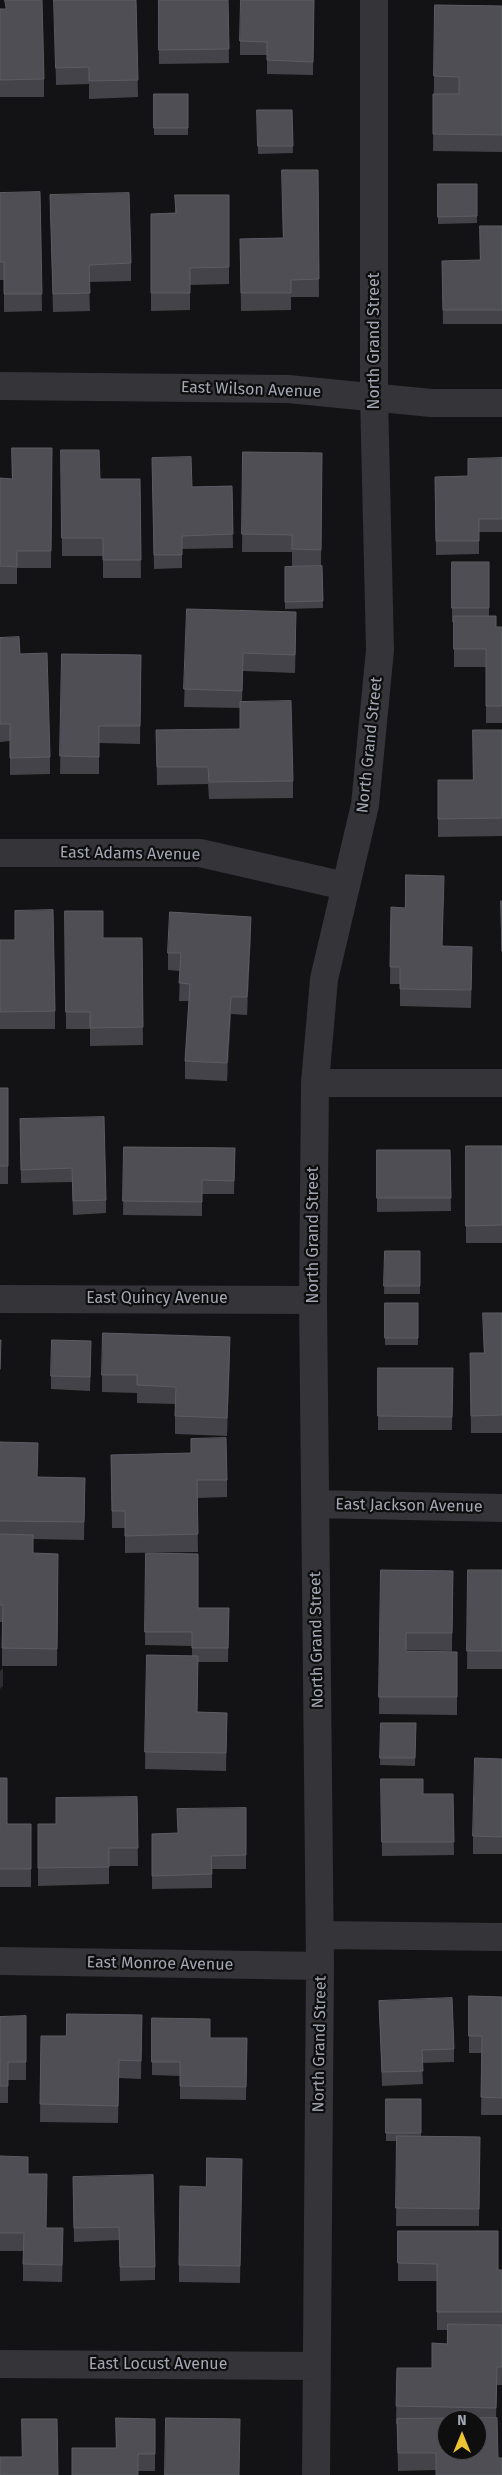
<!DOCTYPE html>
<html>
<head>
<meta charset="utf-8">
<style>
	body { margin:0 }
	#map { position:relative; width:502px; height:2475px; overflow:hidden; background:#131214; font-family:"Fira Sans",sans-serif }
	canvas { display:block }
	.north { position:absolute; left:437px; top:2410px; width:50px; height:50px; box-sizing:border-box; background:#0e0e0f; border:1px solid #4a4b51; border-radius:50%; rotate:0deg; font-size:14px; font-weight:700; line-height:20px; text-align:center; color:#a4a7b4 }
	.north::after { content:''; display:block; margin:auto; width:18px; height:22px; background:#ecc433; clip-path:polygon(50% 0,100% 100%,50% 72%,0 100%) }
</style>
</head>
<body>
<div id="map">
<canvas width="502" height="2475"></canvas>
<div class="north">N</div>
</div>
<script>
const c = document.querySelector('canvas').getContext('2d');
c.lineJoin = 'round';
function stroke(path, color, width, dash) {
  c.strokeStyle = color;
  c.lineWidth = width;
  c.lineCap = dash ? 'butt' : 'round';
  c.setLineDash(dash || []);
  c.stroke(path);
}
function paint(path, color) {
  c.fillStyle = color;
  c.fill(path, 'evenodd');
}
function label(font, color, halo, rows, align = 'center') {
  c.font = font + ' "Fira Sans",sans-serif';
  c.lineWidth = 4.5;
  c.setLineDash([]);
  c.textBaseline = 'middle';
  c.strokeStyle = halo;
  c.fillStyle = color;
  for (const [text, x, y, turn = 0] of rows) {
    c.save();
    c.translate(x, y);
    c.rotate((+turn || 0) * Math.PI / 180);
    c.textAlign = isNaN(turn) ? turn : align;
    if (halo) c.strokeText(text, 0, 0);
    c.fillText(text, 0, 0);
    c.restore();
  }
}
stroke(new Path2D(`
	M0 386 288 389 431 403H502
	M0 853H200L345 886
	M315 1083H502
	M0 1299 313 1300
	M315 1504 502 1508
	M320 1935 502 1937
	M0 1961 320 1966
	M0 2364 316 2366
	M316 2475 320 1966 313 1300 315 1083 324 979 365 805 380 650 374 396V0`), '#343439', 28);
paint(new Path2D(`
	M54 0H136L138 97 89 99V84L56 85Z
	M158 0H228L229 63 159 64Z
	M314 0 313 75 267 74V55H240V41Z
	M435 5 502 6V152L433 151Z
	M0 9H5L44 79V97H0Z
	M154 94H188V135H154Z
	M257 110H292L293 153 258 154Z
	M318 170 319 297H291V310L241 311 240 239 283 238Z
	M438 184H477V223L438 224Z
	M40 192 42 311 4 312V280H0V193Z
	M50 195 131 263V281L89 282 90 311 53 312Z
	M175 195H229V284L190 285V310L151 311V214L175 213Z
	M502 226V324H443L442 261 480 260Z
	M52 448 51 568H17V584H0V478L12 479Z
	M61 450 100 479H140L141 578H103V556H62Z
	M243 452 322 453 321 566H322L323 608 285 609V567H303H292V552H242Z
	M152 458 192 487 232 486 233 548 182 549V568L154 569Z
	M502 458V532H479V554L436 555 435 477 468 476Z
	M452 562H489V616L496 627H502V723H486V667H454V622H452Z
	M187 609 296 630 295 673 243 671 242 702 293 781V798L209 799 208 784 157 785 156 730 240 729V708L184 707Z
	M0 638 20 654 50 757V774L10 775V741L0 742Z
	M62 654 141 655 140 744 99 743V774H60Z
	M502 730V836L438 837V780H473Z
	M391 907 443 946 472 964 471 1008 400 1006V984H390Z
	M65 911 103 938H142L143 1045 90 1046V1029H66Z
	M251 934 247 1015 231 1014 227 1081 185 1079V1061L189 1001H179L180 971 168 970V953Z
	M0 940H15L55 1011V1029H0Z
	M0 1088H8V1184H0Z
	M20 1119 106 1200V1213L73 1215 72 1182 21 1183Z
	M466 1146H502V1243H466Z
	M124 1147 235 1148 234 1194H202V1216L123 1215Z
	M377 1150H450L451 1211 377 1212Z
	M385 1251H420V1294H384Z
	M385 1303H418V1345H385Z
	M502 1313V1433H471L470 1353H484Z
	M230 1354 227 1436 175 1434V1404L137 1403V1393L102 1392V1375Z
	M91 1355 90 1391 51 1389V1376Z
	M378 1368H453L452 1430H378Z
	M0 1442 38 1477 85 1478 84 1540 33 1539V1553L58 1571 57 1666H2V1622H0Z
	M111 1455 227 1480V1497L197 1498 198 1552 125 1553V1528H112Z
	M146 1553 198 1608H229L228 1662H198L197 1712 227 1713 226 1771 145 1769 147 1655 192 1656V1646L145 1645Z
	M381 1570 453 1571 452 1651 406 1650V1651L457 1652V1715L379 1714Z
	M468 1570H502V1669H467Z
	M381 1723H416L415 1766 380 1765Z
	M502 1759V1854H473V1836Z
	M0 1778 7 1824H31V1887H0Z
	M381 1779 423 1794H453L454 1855 382 1856Z
	M137 1797 138 1866H109V1884L38 1886V1824H56Z
	M246 1808V1869H212V1888L152 1889V1834L178 1833Z
	M469 1996 502 1997V2115H481L482 2053H469Z
	M379 2001 454 2049V2062L422 2063 423 2084 382 2086Z
	M142 2015 141 2079 119 2078 118 2123 40 2122 41 2036H66Z
	M26 2016V2080H8V2103H0V2017Z
	M152 2018 210 2038H247L246 2100 180 2099V2076L152 2075Z
	M386 2099H421V2136L480 2137 479 2226H396L397 2141H386Z
	M0 2156 28 2174 46 2228 63 2246 62 2282 23 2281V2251H0Z
	M242 2159 240 2283 179 2282V2265L206 2187Z
	M73 2177 155 2267V2280L120 2281 119 2240 74 2242Z
	M398 2231 498 2270H502V2385H497L496 2418 436 2470 398 2471 397 2424H396L397 2368H432L447 2344 448 2330H437V2281H398Z
	M155 2419V2471H138L116 2448Z`), '#444349');
paint(new Path2D(`
	M296 612V630L295 673V655Z
	M251 917V934L247 1015V997Z
	M231 997V1014L227 1081V1063Z
	M230 1337V1354L227 1436V1418Z
	M91 1341V1355L90 1391V1377Z
	M3 1668V1686L0 1689V1671Z`), '#2c2b2f');
const building = new Path2D(`
	M5 0H42L44 79 0 80V9H6Z
	M54 0H136L138 80 89 81V67L56 68Z
	M159 0H228L229 49 159 50Z
	M241 0H314L313 62 267 60V42L240 41Z
	M435 5 502 6V135L433 134V94H459V77L434 76Z
	M154 94H188V128H154Z
	M257 110H292L293 146H258Z
	M282 170H318L319 279 291 280V293H241L240 239 283 238Z
	M438 184H477V216L438 217Z
	M40 192 42 294H4V262H0V193Z
	M129 193 131 263 89 265 90 293 53 294 50 195Z
	M175 195H229V267L190 268V293H151V214L176 213Z
	M480 226H502V310H443L442 261 480 260Z
	M12 448H52L51 551H17V567L0 566V478L12 479Z
	M61 450H99L100 479H140L141 560H103V538H62Z
	M243 452 322 453 321 550 292 549V535L242 534Z
	M191 457 192 487 232 486 233 534 182 536V555H154L152 458Z
	M502 458V519H479V541H436L435 477 468 476V459Z
	M452 562H489V608H452Z
	M322 566 323 601 285 602V567Z
	M187 609 296 612 295 655 243 653 242 691 184 689Z
	M454 616H496V627H502V706H486V649H454Z
	M19 637 20 654 47 653 50 757 10 758V724H0V638Z
	M62 654 141 655 140 726H99V757L60 756Z
	M291 701 293 781 209 782 208 767H157L156 730 240 729V702Z
	M473 730H502V818L438 819V780H473Z
	M406 875 444 876 442 946 472 947 471 990 400 989V967H390L391 907 405 908Z
	M501 901H502V951Z
	M53 910 55 1011 0 1012V940H15V911Z
	M65 911H103V938H142L143 1027 90 1028V1012H66Z
	M170 912 251 917 247 997H231L227 1063 185 1061 190 984 179 983 181 953H168Z
	M0 1088H8V1166H0Z
	M104 1117 106 1200 73 1201 72 1168 21 1170 20 1119Z
	M466 1146H502V1225L466 1226Z
	M124 1147 235 1148 234 1181 202 1180V1202L123 1201Z
	M377 1150H450L451 1198H377Z
	M385 1251H420V1286H384Z
	M385 1303H418V1338H385Z
	M483 1313H502V1415L471 1416 470 1353H484Z
	M103 1333 230 1337 227 1418 175 1416 176 1387 137 1385V1375H102Z
	M0 1340H1L0 1369Z
	M52 1340 91 1341 90 1377 51 1376Z
	M378 1368H453L452 1417 378 1416Z
	M226 1438 227 1480H197L198 1534 125 1536V1511H112L111 1455 191 1453V1439Z
	M0 1442 38 1443 37 1477 85 1478 84 1522 0 1521Z
	M0 1534 33 1535V1553L58 1554 57 1649 2 1648 3 1605H0Z
	M146 1553 198 1554V1608H229L228 1648H192V1632H145Z
	M381 1570 453 1571 452 1633H406V1651L457 1652V1697H379Z
	M468 1570H502V1651H467Z
	M147 1655 198 1656 197 1712 227 1713 226 1753 145 1752Z
	M381 1723H416L415 1758H380Z
	M475 1758 502 1759V1837L473 1836Z
	M0 1778H7V1824H31V1869H0Z
	M381 1779H423V1794H453L454 1842H382Z
	M137 1797 138 1848H109V1867L38 1868V1824H56V1798Z
	M246 1808V1855L211 1856 212 1874 152 1876V1834L178 1833 177 1809Z
	M469 1996 502 1997V2098L481 2097 482 2036H469Z
	M452 1998 454 2049 422 2050 423 2071 382 2072 379 2001Z
	M67 2014 142 2015 141 2061 119 2060 118 2106 40 2104 41 2036H66Z
	M26 2016V2062H8V2086H0V2017Z
	M152 2018 210 2019V2038H247L246 2087 180 2086V2062H152Z
	M386 2099H421V2133H386Z
	M397 2136 480 2137 479 2209 396 2208Z
	M0 2156 28 2157V2174H47L46 2228H63L62 2265 23 2264 24 2233H0Z
	M207 2158 242 2159 240 2266 179 2265 180 2186 206 2187Z
	M153 2175 155 2267H120L119 2227 74 2228 73 2177Z
	M398 2231H498V2270H502V2312H437V2264L398 2263Z
	M448 2324 502 2325V2367H497L496 2408 396 2406 397 2368H432V2343L447 2344Z
	M116 2418 155 2419V2454H138V2475H72V2448H116Z
	M166 2418 240 2419 239 2475H165Z
	M497 2418 498 2458H502V2475H436V2453H398L397 2419ZM447 2420H477V2450H447Z
	M22 2419H57L58 2475H0V2457H22Z`);
paint(building, '#4f4e55');
stroke(building, '#5c5c64', 1);
label('16px', '#a4a7b4', '#0e0e0f', [
	["North Grand Street",375,341,-90],
	["East Wilson Avenue",251,390,2],
	["North Grand Street",370,745,-84],
	["East Adams Avenue",130,854,1],
	["North Grand Street",314,1235,-90],
	["East Quincy Avenue",157,1299],
	["East Jackson Avenue",409,1506,1],
	["North Grand Street",317,1640,-91],
	["East Monroe Avenue",160,1964,1],
	["North Grand Street",320,2044,-89],
	["East Locust Avenue",158,2365]
]);
</script>
</body>
</html>
